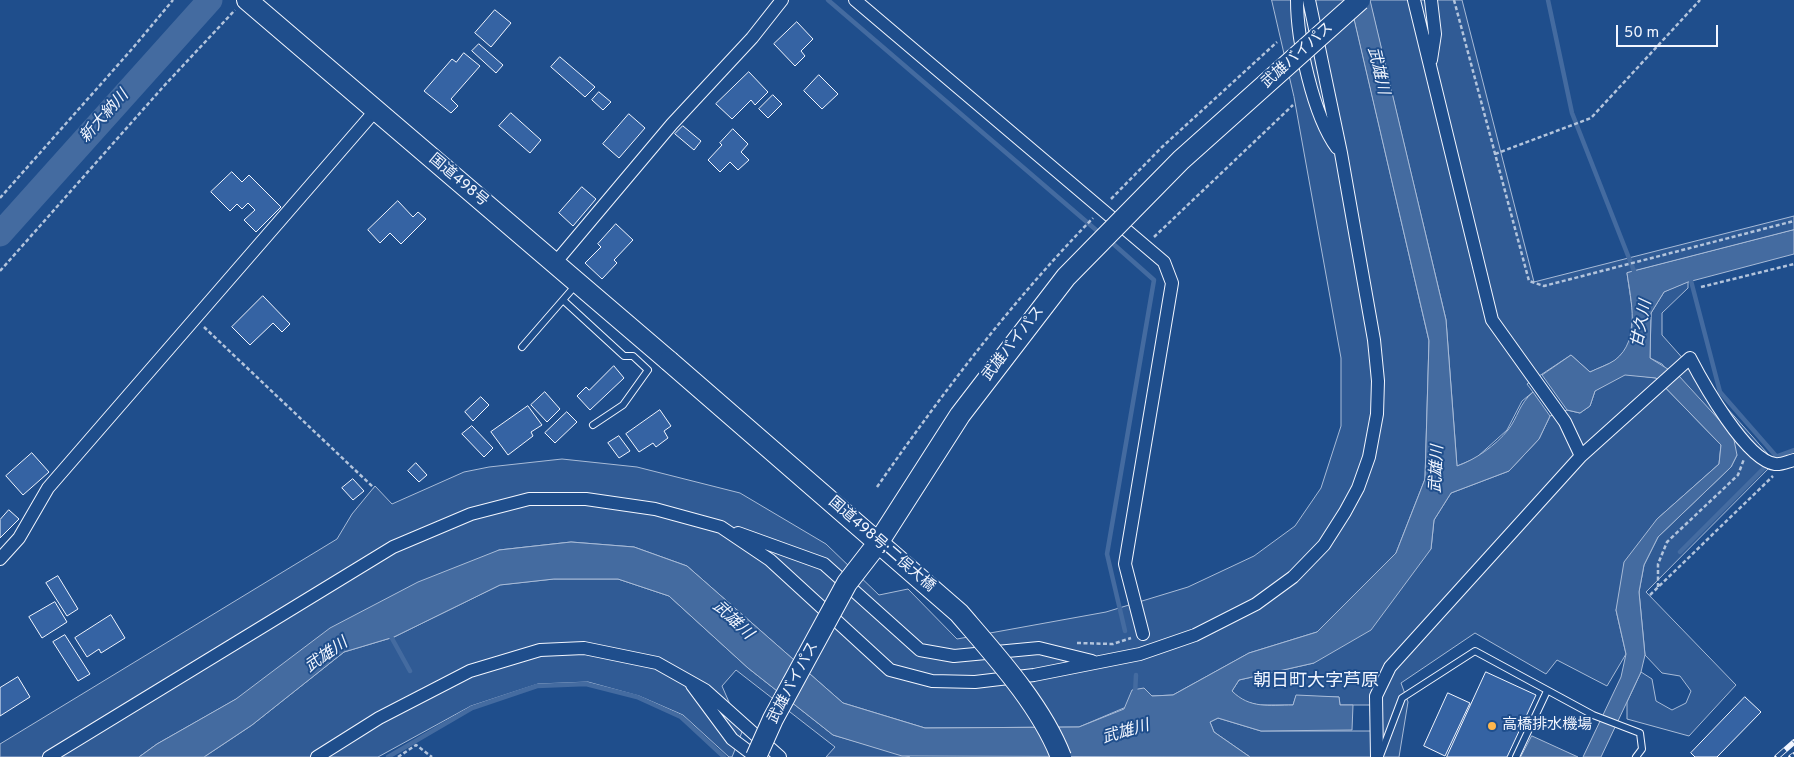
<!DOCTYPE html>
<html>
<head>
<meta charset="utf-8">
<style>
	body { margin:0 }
	#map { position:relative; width:1794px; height:757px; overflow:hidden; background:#1f4e8c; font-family:Overpass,sans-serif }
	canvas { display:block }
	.scale { position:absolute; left:1616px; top:25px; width:102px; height:22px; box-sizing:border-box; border:2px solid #f2f6ff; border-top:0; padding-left:6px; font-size:15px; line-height:18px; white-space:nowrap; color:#f2f6ff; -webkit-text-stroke:4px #1f4e8c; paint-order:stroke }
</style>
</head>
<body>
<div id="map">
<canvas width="1794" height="757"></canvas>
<div class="scale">50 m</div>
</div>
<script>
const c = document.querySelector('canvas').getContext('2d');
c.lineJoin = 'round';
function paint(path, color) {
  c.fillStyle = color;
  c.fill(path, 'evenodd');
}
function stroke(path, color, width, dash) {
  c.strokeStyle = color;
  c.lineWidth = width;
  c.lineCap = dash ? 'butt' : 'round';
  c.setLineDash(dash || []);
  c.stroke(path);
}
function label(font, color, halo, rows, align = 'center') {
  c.font = font + ' Overpass,"Noto Sans JP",sans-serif';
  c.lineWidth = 4;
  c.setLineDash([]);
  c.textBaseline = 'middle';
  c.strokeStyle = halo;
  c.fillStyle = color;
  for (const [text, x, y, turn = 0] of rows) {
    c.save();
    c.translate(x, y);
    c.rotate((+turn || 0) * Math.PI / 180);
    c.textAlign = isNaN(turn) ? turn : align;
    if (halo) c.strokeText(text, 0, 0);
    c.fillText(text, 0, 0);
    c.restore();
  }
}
const built = new Path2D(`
	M1272 0H1350L1429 341 1425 479 1396 553 1317 632 1249 653 1173 695 1152 696 1079 727 925 728 843 703 687 566 634 547 571 542 499 550 157 744 139 757H0V744L337 539 352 514 375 486 392 504 464 472 489 467 562 459 637 467 740 493 826 544 879 595 908 589 957 639 1106 612 1188 587 1254 556 1295 526 1321 488 1341 426V358L1294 97Z
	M1370 0H1462L1534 282 1794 216V230L1627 273 1633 314 1629 346 1615 361 1590 372 1571 355 1527 384 1533 392 1522 401 1507 430 1476 458 1457 466 1446 320Z
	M1688 282V288L1662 313V335L1775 462 1646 592 1736 685 1689 736 1627 719V702L1641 672 1652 679 1656 701 1672 710 1686 703 1691 691 1680 676 1662 673 1645 655 1639 592 1644 565 1658 537 1731 467 1737 455 1662 364 1650 358 1651 313 1664 292Z
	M1625 374 1656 378 1721 445 1719 464 1657 519 1616 610 1626 654 1607 686 1557 660 1546 674 1475 633 1401 683 1408 702 1399 757H1250L1214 732 1210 722 1218 718 1261 731H1371L1370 705H1340L1339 697 1296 696 1293 705H1259L1242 701 1232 691 1239 680 1314 663 1431 549 1434 520 1451 493 1509 471 1539 439 1550 416 1567 410 1580 413 1590 406 1595 391Z
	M554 579H618L669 596 748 668 833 735 910 757H826L835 747 736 670 722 686 742 732 732 757H729L683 715 639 696 588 682 538 684 471 706 378 757H204L252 725 344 652 394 637 500 585Z`);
paint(built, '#305b95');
stroke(built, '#a8bbd7', 1);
const water = new Path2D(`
	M1350 0H1370L1446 320 1457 466C1475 460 1496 445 1508 430 1518 417 1519 404 1533 392L1550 416 1539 439 1509 471 1451 493 1434 520 1431 549 1371 630 1314 663 1239 680 1232 691C1250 709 1269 705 1293 705L1296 695 1339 697 1340 705H1353L1352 730 1261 731 1218 718 1210 722 1214 732 1250 757 902 756 833 735 748 668 669 596 618 579H554L500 585 394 637 344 652 252 725 204 757H139L157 744 236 699 330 628 418 582 499 550 571 542 634 547 687 566 843 703 925 728 1079 727 1124 709 1132 690 1144 688 1152 696 1173 695 1249 653 1317 632 1396 553 1425 479 1429 341Z
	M1794 230V254L1688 282 1664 292 1651 313 1650 358 1679 376 1733 435 1737 455 1731 467 1658 537 1644 565 1639 592 1645 655 1641 672 1601 757H1583L1621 677 1626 654 1616 610 1624 562 1657 519 1719 464 1721 445 1656 378 1625 375 1595 391 1590 406 1580 413 1567 410 1542 375 1571 355 1590 372C1598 368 1608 365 1615 360 1641 340 1631 301 1627 273Z
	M1532 736 1578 757H1521Z`);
paint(water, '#446ba0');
stroke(water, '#a8bbd7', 1);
stroke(new Path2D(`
	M828 0 1102 235
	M1548 0 1572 113 1636 276
	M1110 241 1154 280 1107 554 1125 631
	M1690 277 1720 392 1776 456
	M1775 457 1794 450
	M1680 552 1769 463
	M389 633 410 671
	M1135 694 1136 675
	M388 757 472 708 537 686 586 684 637 697 681 717 724 757`), '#446ba0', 4.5);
stroke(new Path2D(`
	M0 234 210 0`), '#446ba0', 25);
const building = new Path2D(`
	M495 10 511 23 491 47 475 33Z
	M797 22 813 39 801 51 805 56 795 66 774 44Z
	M479 44 503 65 496 73 472 51Z
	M464 53 480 66 451 99 458 106 451 113 424 91 452 59 456 62Z
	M560 57 595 87 585 97 551 67Z
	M749 72 768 92 755 105 751 100 732 119 716 104Z
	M819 75 838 94 822 109 804 91Z
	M599 92 611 102 603 110 592 100Z
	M773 95 782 104 768 118 759 109Z
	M511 113 541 140 530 153 499 126Z
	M629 114 645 128 619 158 603 144Z
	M683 126 701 141 694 150 675 134Z
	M733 129 748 144 741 152 749 160 738 170 730 162 720 172 708 160 722 145 720 143Z
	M232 172 242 182 249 175 281 207 256 232 244 220 255 210 248 203 242 209 237 204 230 211 211 192Z
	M582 187 596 199 573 226 559 213Z
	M398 201 413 217 418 212 426 219 401 244 390 233 380 243 368 230Z
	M616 224 633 240 614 260 617 263 602 279 585 263 601 247 598 244Z
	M263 296 290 324 282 332 273 323 250 345 232 327Z
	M614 366 624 378 590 410 577 396 586 387 589 390Z
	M545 392 560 409 547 422 531 405Z
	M481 397 489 405 473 421 465 412Z
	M528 406 542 425 531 432 533 436 508 455 491 432Z
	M660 410 671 426 664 431 668 438 656 447 653 443 639 452 626 434Z
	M567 412 577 422 555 443 545 433Z
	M472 426 493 448 484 457 462 434Z
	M619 436 630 451 619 458 608 443Z
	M32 453 49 472 23 495 6 476Z
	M416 463 427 475 419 482 408 471Z
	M353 479 364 491 353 500 342 488Z
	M9 510 19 519 0 538V520Z
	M58 576 78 609 67 616 46 583Z
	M55 602 67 622 42 638 29 617Z
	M111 615 125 638 101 653 99 649 87 657 75 638Z
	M65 635 90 674 78 681 53 642Z
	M1486 672 1536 695 1507 757H1447Z
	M18 677 30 697 0 716V688Z
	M1448 693 1470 703 1445 756 1424 746Z
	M1745 697 1761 712 1717 757H1695L1691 753Z`);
paint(building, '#3563a3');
stroke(building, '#f2f6ff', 1);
const service = new Path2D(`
	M563 300 624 356H633L648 370 623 405 593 425
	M522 347 575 286
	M1380 756 1402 698 1475 651 1593 715 1640 733 1642 749 1636 757
	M1516 757 1547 691`);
const minor = new Path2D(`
	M855 0 1164 262 1172 283 1125 564 1143 634
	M1297 0C1297 41 1313 115 1337 148
	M1414 0 1492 320 1565 422 1581 456
	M1431 0 1435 34 1431 60
	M555 263 672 124 752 38 782 0
	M738 533 824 564 920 650 954 656 1039 648 1092 661
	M0 559 19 538 48 488 375 111
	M692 685 732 739 756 757
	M49 757 393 547 471 514 529 499H586L655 509 721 527 770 560 890 670 932 681 975 682 1034 675 1140 654 1195 635 1256 604 1293 577 1324 545 1345 512 1358 488 1369 457 1377 414 1378 381 1374 340 1341 153 1309 0
	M317 757 379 718 470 671 540 650 584 648 657 663 705 690 780 757
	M1377 757 1376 696 1390 667 1581 456 1690 358C1703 383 1746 460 1775 464 1781 465 1789 461 1794 460`);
const trunk = new Path2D(`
	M247 0 669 361`);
stroke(service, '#f2f6ff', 8);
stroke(minor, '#f2f6ff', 14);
stroke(trunk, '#f2f6ff', 22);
stroke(new Path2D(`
	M1454 0 1529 281 1544 286 1794 221
	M1495 154 1591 118 1700 0
	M0 198 132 49 173 0
	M1111 199 1162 147 1277 42
	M1154 237 1293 105
	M0 271 163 87 235 10
	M1701 287 1794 264
	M204 327 374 488
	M877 487C943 392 1013 300 1093 218
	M1658 587V564L1667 542 1738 475 1744 459
	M1650 595 1773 476
	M1077 643 1113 644 1131 638
	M398 757 416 745 432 757`), '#b3c4dc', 2.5, [4, 2.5]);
stroke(service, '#1f4e8c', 6);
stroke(minor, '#1f4e8c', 12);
stroke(trunk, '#1f4e8c', 20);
const rail = new Path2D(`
	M1777 757 1794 742
	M1791 757 1794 755`);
stroke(rail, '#f2f6ff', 5.5);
stroke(rail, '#1f4e8c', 4, [11]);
const trunkBridge = new Path2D(`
	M669 361 959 613C995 655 1041 705 1061 757
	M756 757 773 719 847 583 878 543 960 415 1066 277 1181 160 1360 0`);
stroke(trunkBridge, '#f2f6ff', 22, []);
stroke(trunkBridge, '#1f4e8c', 20);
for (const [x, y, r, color] of [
	[1492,726,5,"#ffb74d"]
]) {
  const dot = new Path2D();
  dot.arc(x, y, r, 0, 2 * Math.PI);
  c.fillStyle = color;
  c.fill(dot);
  stroke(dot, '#1f4e8c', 2);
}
label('15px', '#f2f6ff', '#1f4e8c', [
	["武雄バイパス",1298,56,-42],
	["国道498号",458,181,40],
	["武雄バイパス",1014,344,-52],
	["国道498号;二俣大橋",881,545,41],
	["武雄バイパス",794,683,-62]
]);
label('15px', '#f2f6ff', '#1f4e8c', [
	["高橋排水機場",1502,726]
], 'left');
label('italic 16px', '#f2f6ff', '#1f4e8c', [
	["武雄川",1377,71,77],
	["新大納川",105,117,-48],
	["甘久川",1643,324,-79],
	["武雄川",1438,469,-87],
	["武雄川",732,621,43],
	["武雄川",327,656,-35],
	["武雄川",1126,733,-16]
]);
label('18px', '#f2f6ff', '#1f4e8c', [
	["朝日町大字芦原",1316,682]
]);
</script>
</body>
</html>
